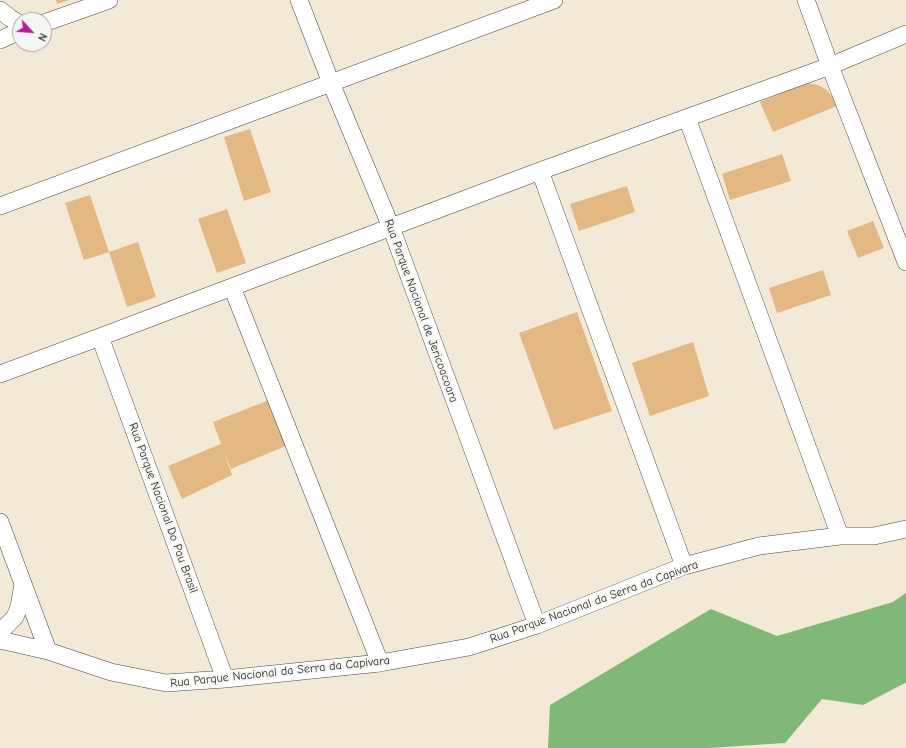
<!DOCTYPE html>
<html>
<head>
<meta charset="utf-8">
<style>
	body { margin:0 }
	#map { position:relative; width:906px; height:748px; overflow:hidden; background:#f2e9d6; font-family:"Comic Neue",sans-serif }
	canvas { display:block }
	.north { position:absolute; left:12px; top:12px; width:40px; height:40px; box-sizing:border-box; background:#f6f6f2; border:1px solid #a5a5a2; border-radius:50%; rotate:116deg; font-size:11px; font-weight:700; line-height:16px; text-align:center; color:#2b2b2b }
	.north::after { content:''; display:block; margin:auto; width:14px; height:18px; background:#b5179e; clip-path:polygon(50% 0,100% 100%,50% 72%,0 100%) }
</style>
</head>
<body>
<div id="map">
<canvas width="906" height="748"></canvas>
<div class="north">N</div>
</div>
<script>
const c = document.querySelector('canvas').getContext('2d');
c.lineJoin = 'round';
function paint(path, color) {
  c.fillStyle = color;
  c.fill(path, 'evenodd');
}
function stroke(path, color, width, dash) {
  c.strokeStyle = color;
  c.lineWidth = width;
  c.lineCap = dash ? 'butt' : 'round';
  c.setLineDash(dash || []);
  c.stroke(path);
}
function label(font, color, halo, rows, align = 'center') {
  c.font = font + ' "Comic Neue",sans-serif';
  c.lineWidth = 4;
  c.setLineDash([]);
  c.textBaseline = 'middle';
  c.strokeStyle = halo;
  c.fillStyle = color;
  for (const [text, x, y, turn = 0] of rows) {
    c.save();
    c.translate(x, y);
    c.rotate((+turn || 0) * Math.PI / 180);
    c.textAlign = isNaN(turn) ? turn : align;
    if (halo) c.strokeText(text, 0, 0);
    c.fillText(text, 0, 0);
    c.restore();
  }
}
paint(new Path2D(`
	M906 593V683L901 685 863 705 822 699 785 743 709 748H548L550 705 711 609 777 636 893 602Z`), '#80b977');
paint(new Path2D(`
	M56 0H69L57 4Z
	M806 83 818 85 827 90 832 97 837 106 773 132 760 102Z
	M250 129 271 192 244 201 224 137Z
	M782 154 791 181 730 200 722 174Z
	M627 186 635 212 579 231 570 204Z
	M90 195 109 252 84 260 65 203Z
	M227 209 246 263 217 273 198 219Z
	M873 221 884 248 858 258 847 231Z
	M138 242 156 297 127 307 109 252Z
	M823 270 831 295 777 313 769 288Z
	M577 312 612 411 554 430 519 333Z
	M693 342 709 396 650 416 632 363Z
	M269 400 288 445 231 469 224 452 232 475 182 499 168 466 221 444 213 422Z`), '#e3b883');
const minor = new Path2D(`
	M299 0 331 83 391 227 537 625
	M806 0 830 66 906 262
	M0 10 10 18 20 24
	M44 23 109 0
	M0 40 20 31
	M687 118 840 536
	M540 171 684 566
	M0 206 554 0
	M232 287 380 663
	M100 337 225 679
	M0 374 100 337 232 287 540 171 830 66 906 34
	M0 522 48 651
	M0 632 15 617 19 607 23 584
	M0 640 48 651 111 672 166 683 225 679 380 663 469 647 537 625 684 566 759 546 840 536H874L906 529`);
stroke(minor, '#494845', 18);
stroke(minor, '#fff', 17);
label('12px', '#2b2b2b', '#f6f6f2', [
	["Rua Parque Nacional de Jericoacoara",421,311,70],
	["Rua Parque Nacional Do Pau Brasil",163,508,70],
	["Rua Parque Nacional da Serra da Capivara",594,602,-20],
	["Rua Parque Nacional da Serra da Capivara",280,672,-6]
]);
</script>
</body>
</html>
